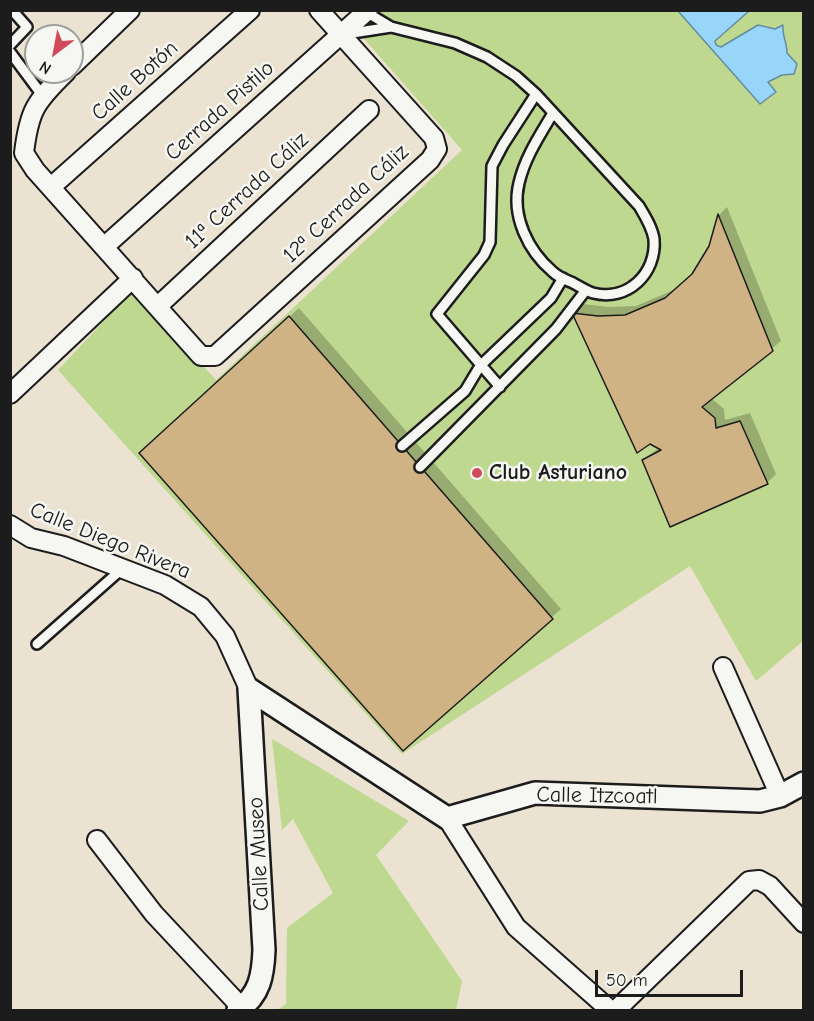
<!DOCTYPE html>
<html>
<head>
<meta charset="utf-8">
<style>
	body { margin:0 }
	#map { position:relative; width:814px; height:1021px; overflow:hidden; background:#ebe2d1; font-family:"Comic Neue",sans-serif }
	canvas { display:block }
	.frame { position:absolute; inset:0; border:12px solid #1c1c1c; pointer-events:none }
	.north { position:absolute; left:24px; top:24px; width:60px; height:60px; box-sizing:border-box; background:#f6f6f2; border:2px solid #9f9f9c; border-radius:50%; rotate:212deg; font-size:16px; font-weight:700; line-height:24px; text-align:center; color:#1c1c1c }
	.north::after { content:''; display:block; margin:auto; width:21px; height:27px; background:#d1495b; clip-path:polygon(50% 0,100% 100%,50% 72%,0 100%) }
	.scale { position:absolute; left:595px; top:970px; width:148px; height:27px; box-sizing:border-box; border:3px solid #1c1c1c; border-top:0; padding-left:8px; font-size:18px; line-height:21px; white-space:nowrap; color:#1c1c1c; -webkit-text-stroke:4px #f6f6f2; paint-order:stroke }
</style>
</head>
<body>
<div id="map">
<canvas width="814" height="1021"></canvas>
<div class="frame"></div>
<div class="north">N</div>
<div class="scale">50 m</div>
</div>
<script>
const c = document.querySelector('canvas').getContext('2d');
c.lineJoin = 'round';
function paint(path, color) {
  c.fillStyle = color;
  c.fill(path, 'evenodd');
}
function stroke(path, color, width, dash) {
  c.strokeStyle = color;
  c.lineWidth = width;
  c.lineCap = dash ? 'butt' : 'round';
  c.setLineDash(dash || []);
  c.stroke(path);
}
function label(font, color, halo, rows, align = 'center') {
  c.font = font + ' "Comic Neue",sans-serif';
  c.lineWidth = 5;
  c.setLineDash([]);
  c.textBaseline = 'middle';
  c.strokeStyle = halo;
  c.fillStyle = color;
  for (const [text, x, y, turn = 0] of rows) {
    c.save();
    c.translate(x, y);
    c.rotate((+turn || 0) * Math.PI / 180);
    c.textAlign = isNaN(turn) ? turn : align;
    if (halo) c.strokeText(text, 0, 0);
    c.fillText(text, 0, 0);
    c.restore();
  }
}
paint(new Path2D(`
	M382 11H803V641L756 681 690 566 402 754 58 370 133 290 216 380 462 150 358 32Z
	M272 739 409 821 376 855 462 981 456 1010H277L286 1004 287 928 333 893 293 819 282 830Z`), '#bed88f');
const water = new Path2D(`
	M678 11H749L715 41 716 45 721 47 758 25 775 29 783 25C782 36 787 42 787 53L797 64 794 74 782 75 768 82 776 92 760 104Z`);
paint(water, '#97d6f8');
stroke(water, '#668ca0', 1.5);
paint(new Path2D(`
	M727 207 781 341 711 398 724 409 725 420 750 413 776 474 767 483 643 460 660 447 650 442 638 450 574 313 583 304 608 307 636 306 676 289 694 272 710 247 719 215Z
	M299 308 561 609 403 748 150 443Z`), '#0003');
const building = new Path2D(`
	M718 214 773 351 702 407 715 418 716 428 740 421 768 484 670 527 642 460 661 450 650 444 637 453 572 313 598 316 625 315 665 298 692 274 709 246Z
	M289 316 553 619 403 751 139 453Z`);
paint(building, '#d0b385');
stroke(building, '#1c1c1c', 1.5);
const service = new Path2D(`
	M366 12 391 27 455 43 487 57 516 76 536 94 639 206C645 216 652 227 654 239 657 273 628 302 593 293 586 291 579 286 573 283 566 280 558 277 553 272 528 251 511 216 519 183 525 157 540 135 553 113
	M346 34 391 27
	M10 45 27 27 12 10
	M10 52 42 95
	M500 387 437 314 484 255 490 242 492 166 503 145 536 94
	M402 446 465 391 480 366 551 298 563 278
	M420 467 556 329 586 290
	M37 644 123 568`);
const minor = new Path2D(`
	M72 66 130 10
	M66 72C35 102 29 111 24 153L35 170 201 356H215L430 160 437 149 434 138 319 10
	M51 187 250 10
	M105 246 368 10
	M158 306 369 110
	M10 394 133 278
	M10 525 31 538 64 546 165 585 201 607 225 636 249 689
	M723 667 780 796
	M447 818 516 927 610 1010
	M97 840 154 914 242 1008
	M616 1010 749 881 759 880 770 886 804 923`);
const tertiary = new Path2D(`
	M249 689 447 818 535 793 760 801 780 796 804 783
	M238 1010C260 995 263 975 264 950L249 689`);
stroke(service, '#1c1c1c', 14);
stroke(minor, '#1c1c1c', 22);
stroke(tertiary, '#1c1c1c', 26);
stroke(service, '#f6f6f2', 9);
stroke(minor, '#f6f6f2', 18);
stroke(tertiary, '#f6f6f2', 21);
for (const [x, y, r, color] of [
	[477,473,6,"#d1495b"]
]) {
  const dot = new Path2D();
  dot.arc(x, y, r, 0, 2 * Math.PI);
  c.fillStyle = color;
  c.fill(dot);
  stroke(dot, '#f6f6f2', 2);
}
label('22px', '#1c1c1c', '#f6f6f2', [
	["Calle Botón",135,81,-42],
	["Cerrada Pistilo",220,111,-42],
	["11ª Cerrada Cáliz",247,191,-43],
	["12ª Cerrada Cáliz",346,204,-43],
	["Calle Diego Rivera",110,541,22],
	["Calle Itzcoatl",597,796,1],
	["Calle Museo",259,854,-93]
]);
label('bold 22px', '#1c1c1c', '#f6f6f2', [
	["Club Asturiano",489,473]
], 'left');
</script>
</body>
</html>
